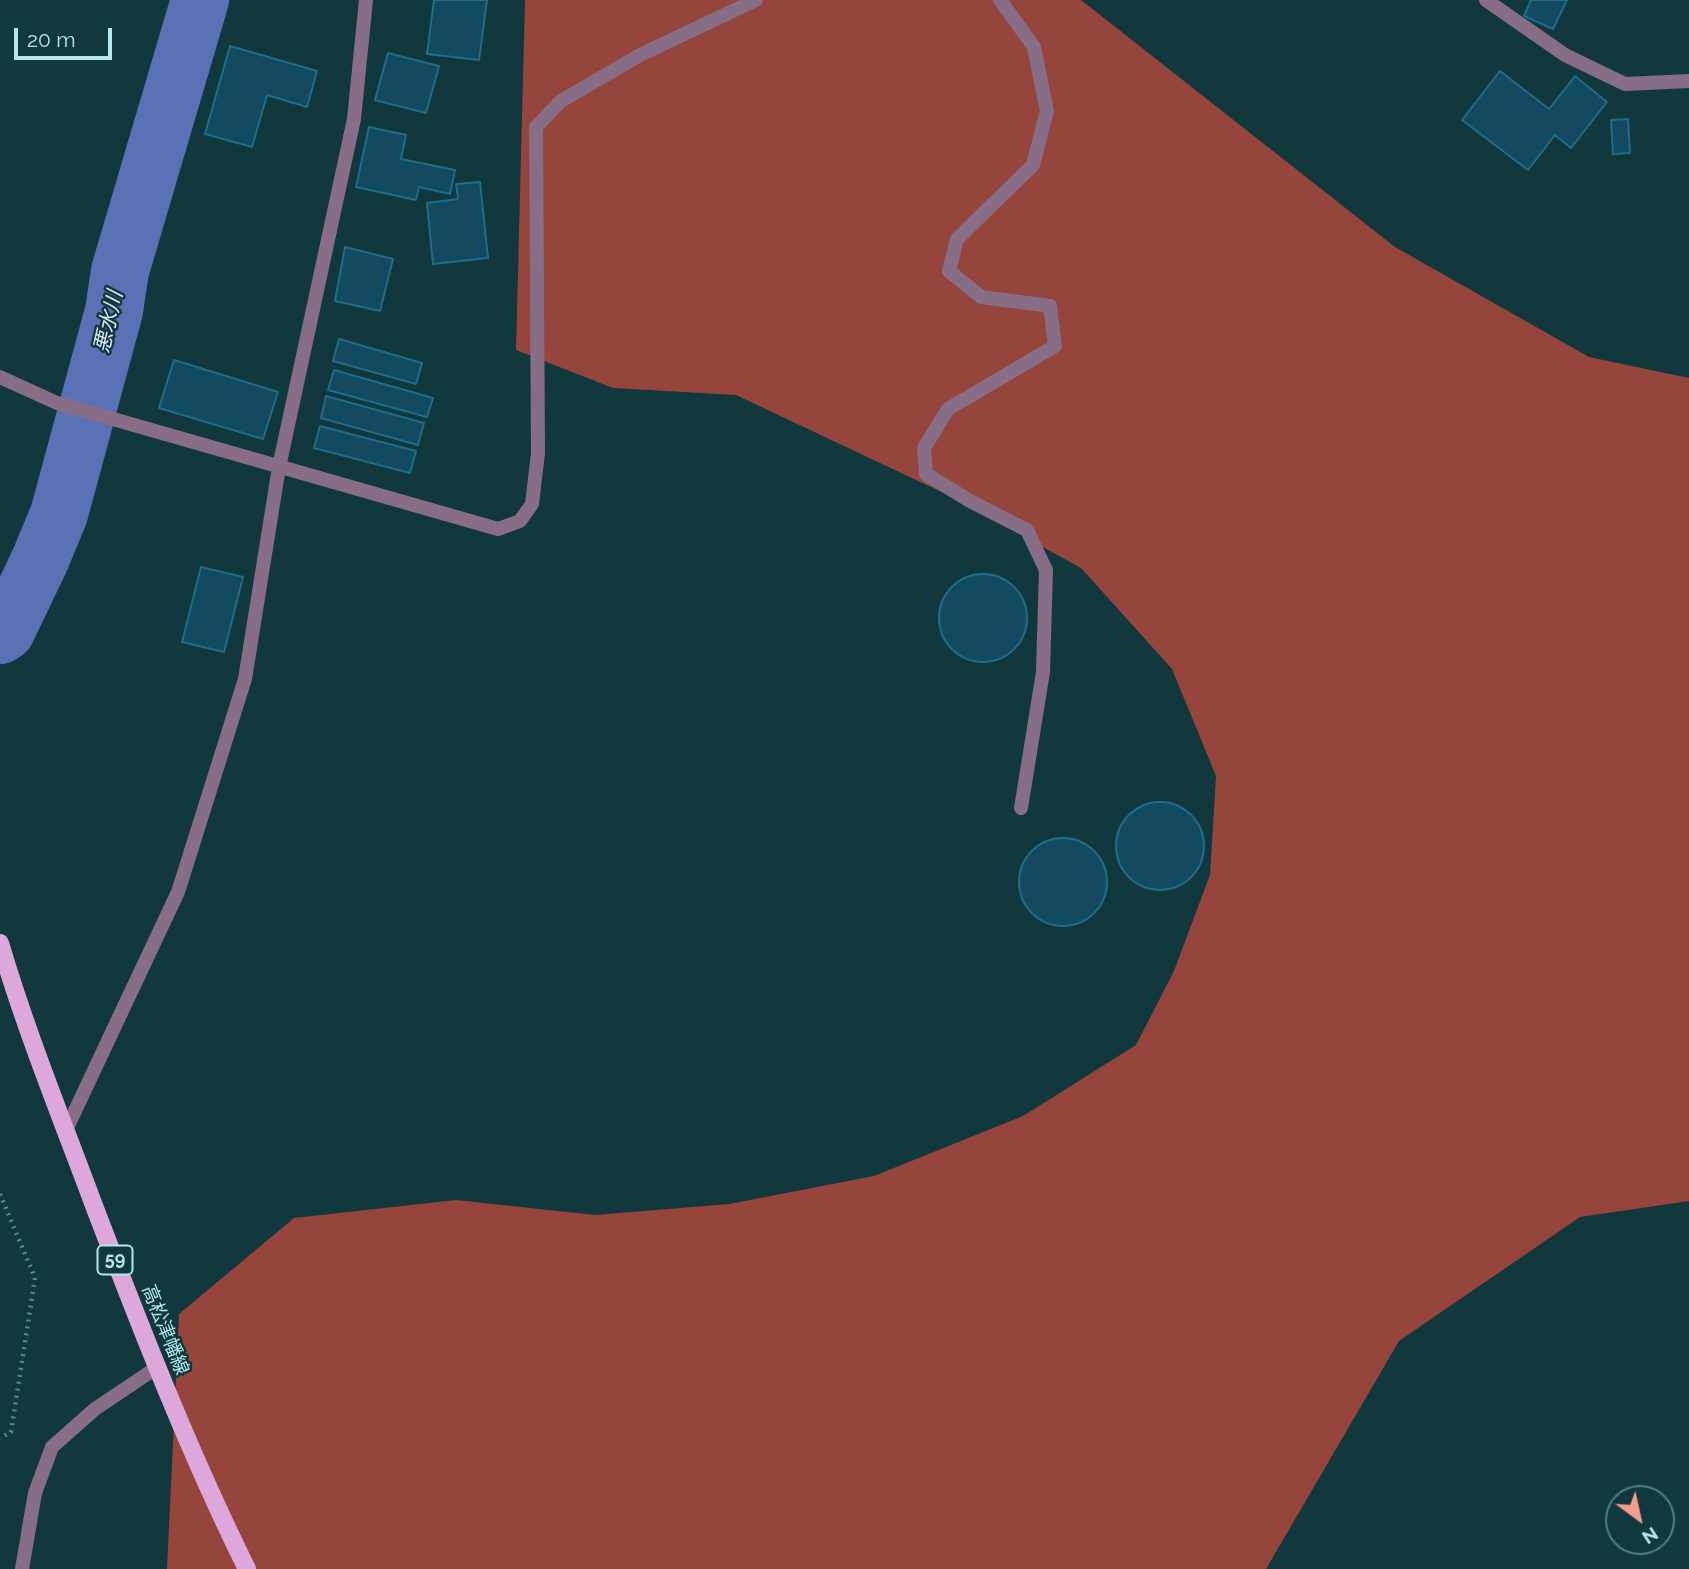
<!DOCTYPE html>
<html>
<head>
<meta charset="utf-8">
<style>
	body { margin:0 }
	#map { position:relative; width:1689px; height:1569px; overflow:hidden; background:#11383d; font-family:Raleway,sans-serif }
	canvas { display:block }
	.north { position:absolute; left:1605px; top:1485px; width:70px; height:70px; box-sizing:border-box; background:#11383d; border:2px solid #517e84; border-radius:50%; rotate:147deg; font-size:19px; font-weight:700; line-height:28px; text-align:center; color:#b2e7ef }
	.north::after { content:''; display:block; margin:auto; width:24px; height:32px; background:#f59c90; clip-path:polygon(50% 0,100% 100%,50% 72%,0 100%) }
	.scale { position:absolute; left:14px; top:28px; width:98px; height:32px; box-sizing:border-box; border:4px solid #b2e7ef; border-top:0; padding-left:9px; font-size:21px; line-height:24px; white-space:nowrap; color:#b2e7ef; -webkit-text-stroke:5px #11383d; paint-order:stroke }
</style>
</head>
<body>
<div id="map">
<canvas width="1689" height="1569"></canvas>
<div class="north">N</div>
<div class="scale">20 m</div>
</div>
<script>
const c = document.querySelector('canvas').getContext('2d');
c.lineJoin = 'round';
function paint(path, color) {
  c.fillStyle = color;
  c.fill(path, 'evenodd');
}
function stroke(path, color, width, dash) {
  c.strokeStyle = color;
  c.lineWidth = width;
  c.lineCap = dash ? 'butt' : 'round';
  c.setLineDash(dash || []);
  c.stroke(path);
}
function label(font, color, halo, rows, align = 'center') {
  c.font = font + ' Raleway,"Noto Sans JP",sans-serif';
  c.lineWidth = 5;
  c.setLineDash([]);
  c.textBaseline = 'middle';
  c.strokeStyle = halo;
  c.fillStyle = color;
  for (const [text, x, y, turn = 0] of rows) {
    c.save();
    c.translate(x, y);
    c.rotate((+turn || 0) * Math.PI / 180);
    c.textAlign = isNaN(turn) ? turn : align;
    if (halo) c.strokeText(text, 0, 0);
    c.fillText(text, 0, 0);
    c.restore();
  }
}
paint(new Path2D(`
	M525 0H1081L1395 247 1589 357 1689 378V1201L1580 1217 1399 1341 1266 1569H167L179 1314 294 1218 456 1200 595 1215 729 1204 874 1176 1023 1116 1136 1045 1174 971 1210 875 1216 776 1172 669 1081 568 952 497 736 395 613 388 516 350Z`), '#95453c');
stroke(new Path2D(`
	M0 656 6 631`), '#7494c7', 10);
stroke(new Path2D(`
	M0 635 6 631 40 560 59 514 114 311 120 271 200 0`), '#5a71b6', 58);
const building = new Path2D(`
	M434 0H487L479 60 427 54Z
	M1531 0H1567L1553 29 1524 16Z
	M230 46 317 71 307 107 267 95 252 147 205 134Z
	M388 53 439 66 426 113 375 100Z
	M1500 71 1549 109 1575 76 1607 102 1571 148 1555 135 1528 170 1462 120Z
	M1628 119 1630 153 1613 154 1611 120Z
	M369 127 406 135 401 159 455 170 450 194 419 187 416 200 356 187Z
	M480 182 488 258 433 264 427 203 458 199 456 184Z
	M345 247 393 259 380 311 335 301Z
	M339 339 422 363 416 384 333 361Z
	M174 360 278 392 263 439 159 408Z
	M334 370 433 398 427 417 328 390Z
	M326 396 424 423 418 445 321 418Z
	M320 426 416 451 410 473 314 448Z
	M201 567 243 577 224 652 182 642Z
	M939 618a44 44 0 1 1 88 0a44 44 0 1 1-88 0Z
	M1116 846a44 44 0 1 1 88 0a44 44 0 1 1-88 0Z
	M1019 882a44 44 0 1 1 88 0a44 44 0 1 1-88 0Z`);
paint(building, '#134a60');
stroke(building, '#1d6d8b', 2);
stroke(new Path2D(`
	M0 1194 35 1278 11 1432 0 1438`), '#58868c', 4.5, [2, 5]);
stroke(new Path2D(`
	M1000 0 1034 47 1047 111 1033 165 957 239 949 271 981 297 1050 306 1055 346 948 409 924 448 926 474 970 501 1027 530 1046 570 1043 672 1021 808`), '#886d86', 14);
stroke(new Path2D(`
	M1486 0 1565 55 1625 84 1689 81
	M0 377 57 403 498 529 520 521 532 504 538 453 536 127 561 101 640 55 756 0
	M66 1130 178 892 245 679 279 467 354 119 366 0`), '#886d86', 14);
stroke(new Path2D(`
	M22 1569 35 1493 52 1447 95 1409 156 1368`), '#886d86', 14);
stroke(new Path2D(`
	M0 943C26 1031 61 1117 93 1203 140 1326 188 1450 247 1569`), '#dea7db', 18);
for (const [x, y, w] of [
	[115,1260,35]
]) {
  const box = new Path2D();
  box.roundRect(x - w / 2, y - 14.5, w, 29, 5);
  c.fillStyle = '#11383d';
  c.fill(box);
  stroke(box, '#b2e7ef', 2);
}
label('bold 18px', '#b2e7ef', null, [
	["59",115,1260]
]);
label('19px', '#b2e7ef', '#11383d', [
	["高松津幡線",165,1330,68]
]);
label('italic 21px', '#dce4f7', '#11383d', [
	["悪水川",109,322,-77]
]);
</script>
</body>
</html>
